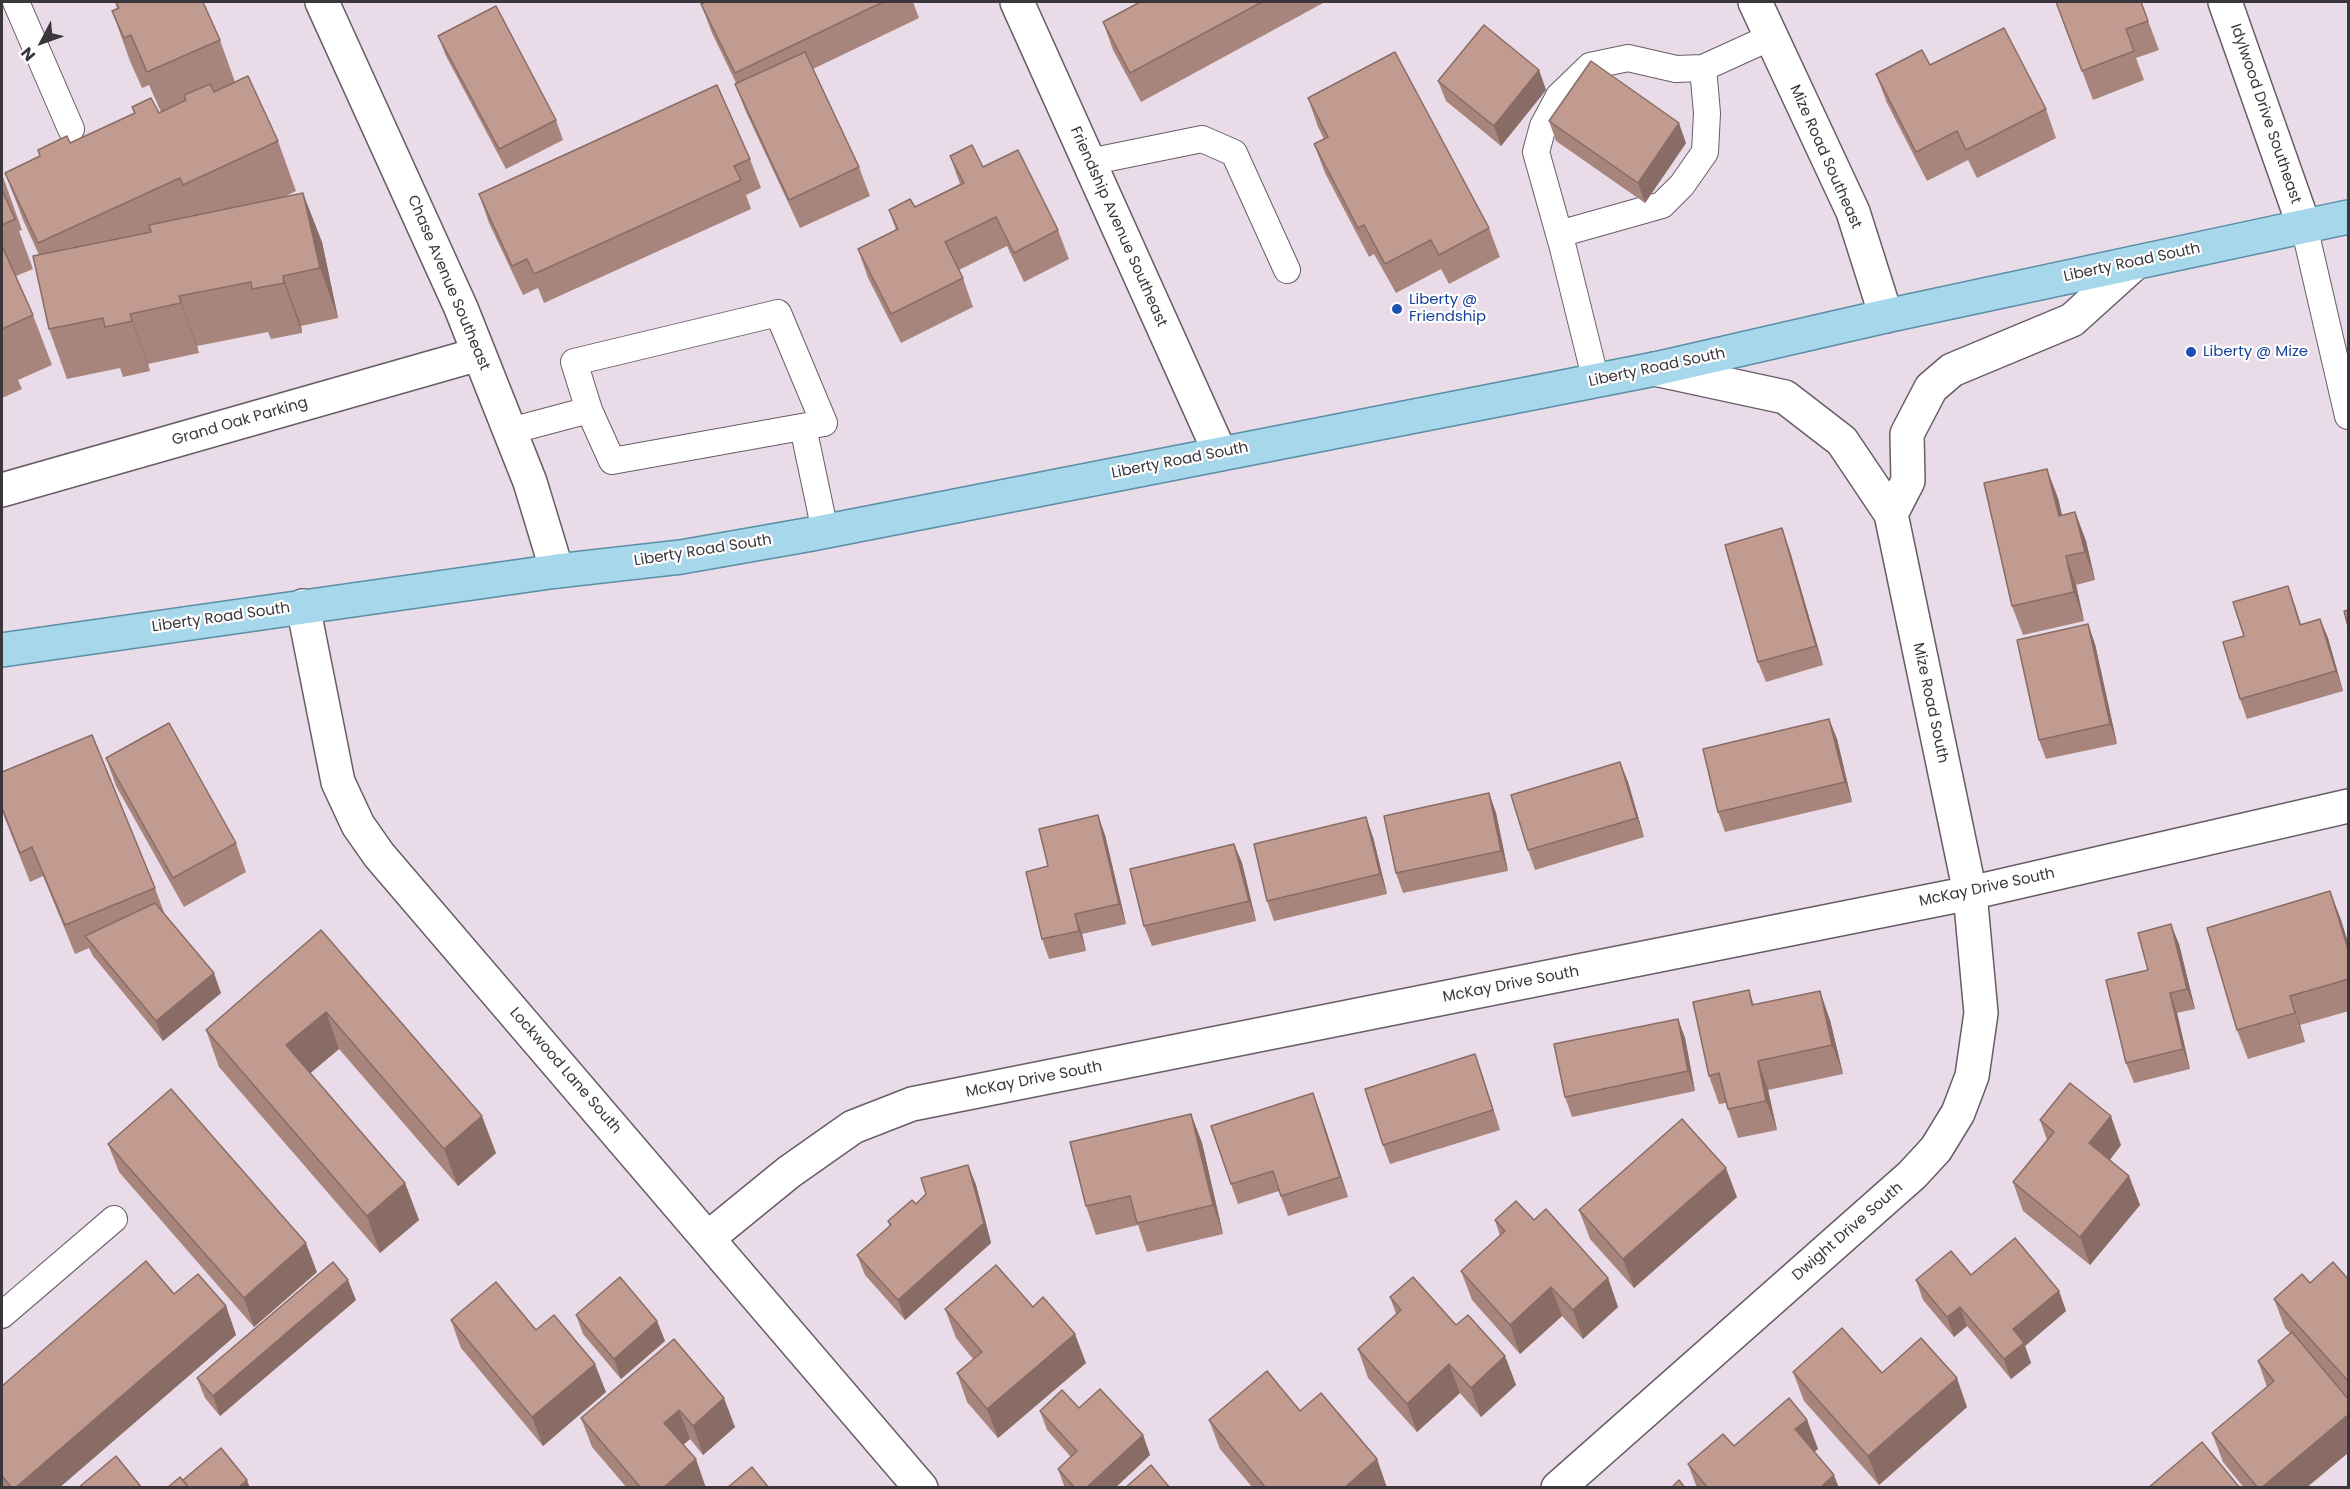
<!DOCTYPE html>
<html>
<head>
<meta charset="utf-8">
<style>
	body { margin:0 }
	#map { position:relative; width:2350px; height:1489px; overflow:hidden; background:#e9dce8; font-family:Poppins,sans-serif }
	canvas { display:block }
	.frame { position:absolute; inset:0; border:3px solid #3b363b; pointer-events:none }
	.north { position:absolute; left:12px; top:12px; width:60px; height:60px; -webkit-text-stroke:4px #fff; paint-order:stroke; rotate:229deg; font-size:16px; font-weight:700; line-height:24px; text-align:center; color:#3b363b }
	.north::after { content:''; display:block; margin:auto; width:21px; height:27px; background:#3b363b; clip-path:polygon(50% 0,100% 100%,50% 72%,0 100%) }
</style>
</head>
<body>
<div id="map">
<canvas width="2350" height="1489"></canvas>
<div class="frame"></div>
<div class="north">N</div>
</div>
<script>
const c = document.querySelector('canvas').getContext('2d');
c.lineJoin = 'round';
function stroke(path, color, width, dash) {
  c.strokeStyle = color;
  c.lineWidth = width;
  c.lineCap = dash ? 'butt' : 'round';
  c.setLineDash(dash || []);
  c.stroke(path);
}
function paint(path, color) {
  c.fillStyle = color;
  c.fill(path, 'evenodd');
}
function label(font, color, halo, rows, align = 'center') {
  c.font = font + ' Poppins,sans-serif';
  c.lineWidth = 4.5;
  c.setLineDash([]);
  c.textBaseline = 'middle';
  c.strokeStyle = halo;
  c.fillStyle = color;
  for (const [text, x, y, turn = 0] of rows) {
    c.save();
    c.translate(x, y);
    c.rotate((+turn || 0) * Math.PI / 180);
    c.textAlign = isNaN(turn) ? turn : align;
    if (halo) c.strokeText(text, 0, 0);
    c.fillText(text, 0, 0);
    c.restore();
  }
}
const service = new Path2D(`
	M16 2 71 129
	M1089 162 1202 139 1234 153 1287 270
	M2304 226 2348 416
	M1559 234 1662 205 1682 185 1705 152 1707 113 1703 68
	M1596 381 1563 248 1536 152 1543 126 1559 96 1590 66 1628 58 1676 69 1703 68 1771 37
	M803 427 825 531
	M510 431 589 410 574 362 778 313 824 423 612 461 589 410
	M2 1315 114 1219`);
const minor = new Path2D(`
	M322 2 461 308 530 482 557 571
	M1017 2 1220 453
	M1755 2 1853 212 1886 316
	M2 490 479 354
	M1891 514 1908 481 1907 434 1931 388 1952 370 2072 320 2135 263
	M303 606 338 782 358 825 379 855 921 1488
	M708 1238 789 1172 853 1127 912 1104 1970 893 2348 806
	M1558 1488 1912 1175 1936 1149 1958 1113 1972 1076 1981 1013 1970 893 1891 514 1842 441 1785 397 1655 369`);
const tertiary = new Path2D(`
	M2225 2 2304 226`);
const primary = new Path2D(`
	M2 650 557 571 681 557 812 534 1655 369 1886 316 2348 217`);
stroke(service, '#675d66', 28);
stroke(minor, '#675d66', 36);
stroke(tertiary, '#675d66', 36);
stroke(primary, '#5a8ea5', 36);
stroke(service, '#fff', 26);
stroke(minor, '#fff', 33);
stroke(tertiary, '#fff', 33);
stroke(primary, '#a6d7eb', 33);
paint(new Path2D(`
	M115 2H203L220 40 235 82 278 141 296 191 284 197 322 242 338 318 301 326 302 333 271 339 268 332 197 346 199 353 148 364 150 371 123 377 120 368 67 379 49 329 39 255 24 222 5 173 134 114 132 107 159 113 161 112 149 85 142 88 130 61 112 11 117 9Z
	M706 2H913L919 18 813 69 859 167 870 196 800 228 746 112 735 84 736 83 712 33 701 4Z
	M1140 2H1325L1141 102 1113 50 1103 22Z
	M2056 2H2141L2159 50 2136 58 2144 80 2093 100Z
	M438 36 556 120 563 140 506 169 446 56Z
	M1930 65 2046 109 2056 138 1977 178 1968 160 1927 181 1887 103 1876 74Z
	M1539 70 1546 90 1501 146 1446 101 1438 81Z
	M1308 98 1489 228 1500 257 1449 284 1441 269 1396 293 1374 254 1369 257 1325 173 1314 144 1324 139 1318 127Z
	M1549 121 1686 143 1645 203 1556 141Z
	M950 156 983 167 1058 230 1069 259 1024 282 1007 246 959 270 963 278 973 307 901 343 868 278 858 249 896 230 889 210 915 207 960 184Z
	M750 159 761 188 746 195 751 209 544 303 538 288 523 295 489 223 479 194Z
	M2 174 22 230 19 231 33 269 16 276 33 315 52 365 18 380 22 389 2 398Z
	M2058 498 2062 515 2075 512 2086 541 2095 580 2076 585 2084 621 2023 635 2012 606Z
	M1789 548 1823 665 1766 682 1758 662Z
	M2295 606 2301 624 2320 619 2328 638 2343 691 2247 719 2240 699 2244 636Z
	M2088 624 2095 644 2117 744 2046 759 2039 740Z
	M1829 719 1837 739 1852 802 1725 832 1718 812Z
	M106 758 236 843 246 872 184 907 116 786Z
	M1620 762 1628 782 1644 837 1535 870 1528 850Z
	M2 772 155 888 165 915 221 993 163 1041 93 956 89 948 75 954 43 876 30 882 2 811Z
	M1489 793 1496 813 1508 871 1403 893 1396 873Z
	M1105 835 1126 924 1082 934 1086 951 1049 959 1042 939 1048 866Z
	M1373 837 1387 894 1274 921 1267 901Z
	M1234 844 1242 863 1256 921 1152 946 1144 926Z
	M2330 891 2341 920 2349 946V1011L2300 1025 2305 1042 2248 1059 2237 1030Z
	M321 930 496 1153 458 1186 339 1049 310 1073 405 1183 419 1220 380 1253 219 1067 206 1030Z
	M2179 944 2195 1009 2177 1013 2190 1069 2134 1083 2126 1063 2148 970Z
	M1749 990 1754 1005 1830 1020 1843 1074 1768 1090 1777 1130 1738 1138 1726 1103 1719 1104 1709 1076Z
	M1678 1019 1685 1038 1695 1091 1572 1117 1565 1097Z
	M1482 1074 1500 1130 1390 1164 1383 1145Z
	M1320 1112 1348 1197 1288 1216 1279 1191 1238 1204 1231 1184Z
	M1191 1114 1202 1143 1223 1234 1147 1252 1138 1225 1096 1235 1086 1206Z
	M2040 1120 2121 1145 2110 1160 2129 1176 2140 1205 2090 1265 2023 1211 2013 1182 2047 1140Z
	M108 1144 317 1272 254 1327 119 1172Z
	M968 1165 976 1185 991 1243 905 1320 865 1275 857 1255 890 1227 888 1221 916 1204Z
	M1737 1197 1634 1288 1590 1239 1579 1210Z
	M1495 1220H1534L1608 1278 1618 1307 1583 1339 1562 1316 1520 1354 1472 1300 1461 1271 1500 1236Z
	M1971 1275 2059 1291 2066 1311 2025 1346 2031 1363 2011 1379 1967 1326 1954 1337 1923 1300 1916 1280Z
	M2349 1280V1399L2335 1383 2349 1400V1452L2306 1488H2244L2223 1462 2212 1433 2267 1387 2258 1361 2290 1333 2285 1328 2274 1299 2310 1283Z
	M174 1294 226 1306 236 1335 59 1488H2V1386Z
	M1390 1297 1456 1325 1505 1356 1516 1385 1481 1417 1460 1393 1417 1432 1368 1378 1358 1349 1396 1314Z
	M356 1300 220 1416 205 1398 197 1378Z
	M1033 1307 1086 1363 998 1438 967 1402 957 1373 973 1359 956 1338 945 1309Z
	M576 1315 657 1321 665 1341 621 1379 583 1334Z
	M451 1320 536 1330 606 1392 543 1446 461 1348Z
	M674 1339 735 1427 703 1455 690 1439 683 1445 706 1488H627L592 1447 581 1418Z
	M1793 1372 1882 1373 1967 1407 1879 1485 1804 1401Z
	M1079 1408 1143 1435 1150 1455 1115 1488H1065L1058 1469 1071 1457 1047 1430 1040 1411Z
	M1300 1411 1377 1459 1387 1488H1253L1220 1449 1209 1420Z
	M1807 1420 1818 1449 1814 1452 1839 1488H1697L1688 1464 1734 1446Z`), '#a7857c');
paint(new Path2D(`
	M1539 70 1546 90 1501 146 1494 126Z
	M1679 123 1686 143 1645 203 1638 183Z
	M303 193 322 242 338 318 320 268Z
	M283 276 301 326 302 333 284 283Z
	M179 296 197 346 199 353 181 303Z
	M130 314 148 364 150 371 132 321Z
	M2047 469 2058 498 2069 545 2059 516Z
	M2075 512 2086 541 2095 580 2085 552Z
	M1782 528 1789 548 1823 665 1816 646Z
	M2066 556 2076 585 2084 621 2074 592Z
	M2288 586 2295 606 2307 645 2300 625Z
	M2320 619 2328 638 2343 691 2336 671Z
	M2088 624 2095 644 2117 744 2110 724Z
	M1829 719 1837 739 1852 802 1845 782Z
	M1620 762 1628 782 1644 837 1637 818Z
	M1489 793 1496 813 1508 871 1501 851Z
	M1098 815 1105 835 1126 924 1119 904Z
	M1366 817 1373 837 1387 894 1380 874Z
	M1234 844 1242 863 1256 921 1249 901Z
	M2330 891 2341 920 2349 946V952Z
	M1075 914 1082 934 1086 951 1079 931Z
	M2171 924 2179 944 2195 1009 2187 989Z
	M214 973 221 993 163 1041 156 1021Z
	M1820 991 1830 1020 1843 1074 1832 1045Z
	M2170 993 2177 1013 2190 1069 2183 1049Z
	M2290 996 2300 1025 2305 1042 2295 1013Z
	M326 1012 339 1049 300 1082 286 1045Z
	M1678 1019 1685 1038 1695 1091 1688 1071Z
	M1475 1054 1482 1074 1500 1130 1493 1110Z
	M1758 1061 1768 1090 1777 1130 1766 1101Z
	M1313 1093 1320 1112 1348 1197 1340 1177Z
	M1191 1114 1202 1143 1223 1234 1213 1205Z
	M482 1116 496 1153 458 1186 444 1149Z
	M2111 1116 2121 1145 2100 1172 2089 1143Z
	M968 1165 976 1185 991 1243 905 1320 898 1300Z
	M1726 1168 1737 1197 1634 1288 1623 1259Z
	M2129 1176 2140 1205 2090 1265 2080 1237Z
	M405 1183 419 1220 380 1253 367 1216Z
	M306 1243 317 1272 254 1327 244 1298Z
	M1608 1278 1618 1307 1583 1339 1573 1310Z
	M348 1280 356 1300 220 1416 213 1396Z
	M1551 1287 1562 1316 1520 1354 1510 1325Z
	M2059 1291 2066 1311 2025 1346 2031 1363 2011 1379 2004 1359 2013 1329Z
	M226 1306 236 1335 59 1488H15Z
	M1960 1307 1967 1326 1954 1337 1947 1317Z
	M657 1321 665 1341 621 1379 614 1359Z
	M1075 1334 1086 1363 998 1438 987 1409Z
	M1505 1356 1516 1385 1481 1417 1471 1388Z
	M595 1364 606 1392 543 1446 532 1417Z
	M1449 1364 1460 1393 1417 1432 1407 1404Z
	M1957 1378 1967 1407 1879 1485 1868 1456Z
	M724 1398 735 1427 703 1455 693 1426Z
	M679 1410 690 1439 675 1452 664 1423Z
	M2349 1414V1452L2306 1488H2261Z
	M1807 1420 1818 1449 1806 1458 1795 1429Z
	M1143 1435 1150 1455 1115 1488H1086Z
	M696 1459 706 1488H663Z
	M1377 1459 1387 1488H1344Z
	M1834 1475 1839 1488H1820Z
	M247 1480 250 1488H238Z`), '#886c65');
const building = new Path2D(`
	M116 2H203L220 40 147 72 131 35 124 38 112 11 119 8Z
	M706 2H883L735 73 701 4Z
	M1140 2H1262L1130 73 1103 22Z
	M2056 2H2141L2148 21 2126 29 2134 51 2082 71Z
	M496 6 556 120 499 149 438 36Z
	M1484 25 1539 70 1494 126 1438 81Z
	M2004 28 2046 109 1966 150 1957 131 1916 152 1876 74 1922 50 1930 65Z
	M805 52 859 167 789 200 735 84Z
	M1395 52 1489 228 1439 255 1431 240 1385 264 1364 225 1358 228 1314 144 1328 137 1308 98Z
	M1591 61 1679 123 1638 183 1549 121Z
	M248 76 278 141 183 185 180 178 38 243 5 173 40 156 38 150 67 136 70 143 135 113 132 107 151 98 159 113 186 100 184 95 210 84 214 92Z
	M717 85 750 159 734 166 741 180 534 274 527 259 512 266 479 194Z
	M972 145 983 167 1018 150 1058 230 1014 253 996 217 945 242 963 278 891 314 858 249 898 229 889 210 910 199 915 207 964 183 950 156Z
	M2 190 15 219 2 225Z
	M303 193 320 268 283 276 284 283 252 289 251 282 179 296 181 303 130 314 132 321 105 327 103 318 49 329 33 256 151 232 149 225Z
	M3 248 33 315 2 329V249Z
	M2047 469 2059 516 2075 512 2085 552 2066 556 2074 592 2012 606 1984 483Z
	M1782 528 1816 646 1758 662 1725 545Z
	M2288 586 2300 625 2320 619 2336 671 2240 699 2223 642 2244 636 2233 602Z
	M2349 610V630L2344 611Z
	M2088 624 2110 724 2039 740 2017 640Z
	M1829 719 1845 782 1718 812 1703 749Z
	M169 723 236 843 173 878 106 758Z
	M92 735 155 888 65 925 32 847 20 853 2 808V772Z
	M1620 762 1637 818 1528 850 1511 795Z
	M1489 793 1501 851 1396 873 1384 816Z
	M1098 815 1119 904 1075 914 1079 931 1042 939 1026 872 1048 866 1039 829Z
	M1366 817 1380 874 1267 901 1254 844Z
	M1234 844 1249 901 1144 926 1130 869Z
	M2330 891 2349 952V979L2290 996 2295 1013 2237 1030 2207 928Z
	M155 903 214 973 156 1021 85 936Z
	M2171 924 2187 989 2170 993 2183 1049 2126 1063 2106 980 2148 970 2138 933Z
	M321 930 482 1116 444 1149 326 1012 286 1045 405 1183 367 1216 206 1030Z
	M1749 990 1752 1005 1820 991 1832 1045 1758 1061 1766 1101 1728 1109 1719 1073 1709 1076 1693 1002Z
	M1678 1019 1688 1071 1565 1097 1554 1044Z
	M1475 1054 1493 1110 1383 1145 1365 1089Z
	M2070 1083 2111 1116 2089 1143 2129 1176 2080 1237 2013 1182 2054 1132 2040 1120Z
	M171 1089 306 1243 244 1298 108 1144Z
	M1313 1093 1340 1177 1281 1196 1273 1171 1231 1184 1211 1126Z
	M1191 1114 1213 1205 1137 1223 1130 1196 1086 1206 1070 1142Z
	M1682 1119 1726 1168 1623 1259 1579 1210Z
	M968 1165 984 1223 898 1300 857 1255 891 1225 888 1221 912 1200 916 1204 926 1194 921 1178Z
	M1516 1201 1534 1220 1546 1209 1608 1278 1573 1310 1551 1287 1510 1325 1461 1271 1505 1231 1495 1220Z
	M2015 1238 2059 1291 2013 1329 2024 1343 2004 1359 1960 1307 1947 1317 1916 1280 1951 1251 1971 1275Z
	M146 1261 174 1294 198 1274 226 1306 15 1488H12L2 1476V1386Z
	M333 1262 348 1280 213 1396 197 1378Z
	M2333 1262 2349 1280V1382L2274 1299 2302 1274 2310 1283Z
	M996 1265 1033 1307 1043 1297 1075 1334 987 1409 957 1373 982 1352 945 1309Z
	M620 1277 657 1321 614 1359 576 1315Z
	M1413 1277 1456 1325 1468 1315 1505 1356 1471 1388 1449 1364 1407 1404 1358 1349 1401 1310 1390 1297Z
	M496 1282 536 1330 554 1315 595 1364 532 1417 451 1320Z
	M1842 1328 1882 1373 1921 1338 1957 1378 1868 1456 1793 1372Z
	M2292 1332 2349 1400V1414L2261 1488H2258L2212 1433 2274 1381 2258 1361Z
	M674 1339 724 1398 693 1426 679 1410 664 1423 696 1459 663 1488H641L581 1418Z
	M1267 1371 1300 1411 1321 1393 1377 1459 1344 1488H1266L1209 1420Z
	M1100 1389 1143 1435 1086 1488H1075L1058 1469 1077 1451 1040 1411 1062 1390 1079 1408Z
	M1789 1398 1807 1420 1795 1429 1834 1475 1820 1488H1708L1688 1464 1723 1434 1734 1446Z
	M2202 1442 2240 1488H2148Z
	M221 1448 247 1480 238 1488H189L183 1480Z
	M116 1456 142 1488H78Z
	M1151 1465 1170 1488H1125Z
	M752 1467 769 1488H727Z
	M180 1477 189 1488H167Z
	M1679 1480 1685 1488H1671Z`);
paint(building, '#c29b90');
stroke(building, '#886c65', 1.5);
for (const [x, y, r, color] of [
	[1397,309,6,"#1a4fb4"],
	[2191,352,6,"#1a4fb4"]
]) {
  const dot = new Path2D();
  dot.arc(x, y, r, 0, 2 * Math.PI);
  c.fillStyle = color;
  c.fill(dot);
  stroke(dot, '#fff', 2);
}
label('15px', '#3b363b', '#fff', [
	["Idylwood Drive Southeast",2265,114,71],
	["Mize Road Southeast",1825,157,66],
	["Friendship Avenue Southeast",1118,227,66],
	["Liberty Road South",2132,263,-12],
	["Chase Avenue Southeast",448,283,67],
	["Liberty Road South",1657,368,-12],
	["Grand Oak Parking",240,422,-16],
	["Liberty Road South",1180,461,-11],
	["Liberty Road South",703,551,-9],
	["Liberty Road South",221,618,-8],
	["Mize Road South",1930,703,78],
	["McKay Drive South",1987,888,-12],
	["McKay Drive South",1511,985,-11],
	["Lockwood Lane South",565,1071,49],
	["McKay Drive South",1034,1080,-11],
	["Dwight Drive South",1848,1232,-41]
]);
label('15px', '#164399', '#fff', [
	["Liberty @",1409,300],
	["Friendship",1409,317],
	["Liberty @ Mize",2203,352]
], 'left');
</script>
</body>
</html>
